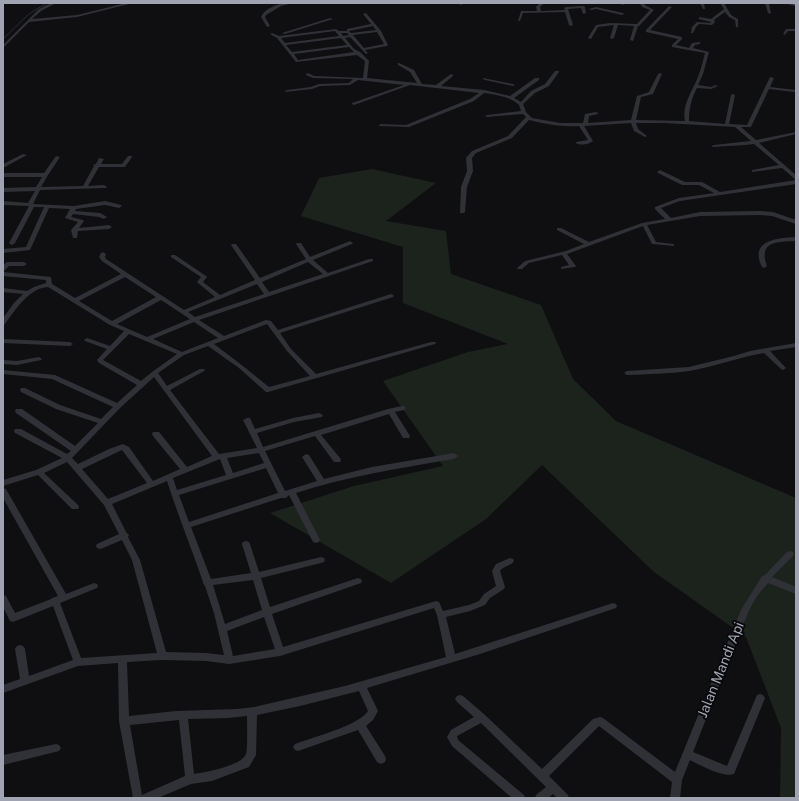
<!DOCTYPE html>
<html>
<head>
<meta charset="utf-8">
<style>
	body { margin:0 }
	#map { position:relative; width:799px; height:801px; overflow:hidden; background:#0f0f11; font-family:"Public Sans",sans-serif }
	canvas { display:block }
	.frame { position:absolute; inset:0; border:4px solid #a0a4b2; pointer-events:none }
</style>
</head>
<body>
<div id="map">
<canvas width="799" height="801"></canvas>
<div class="frame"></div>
</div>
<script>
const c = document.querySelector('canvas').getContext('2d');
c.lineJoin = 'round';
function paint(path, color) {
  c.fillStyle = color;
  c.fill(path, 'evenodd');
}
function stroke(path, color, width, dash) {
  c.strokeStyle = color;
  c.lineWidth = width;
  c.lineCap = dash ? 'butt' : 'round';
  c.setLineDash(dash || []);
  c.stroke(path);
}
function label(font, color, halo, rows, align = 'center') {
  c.font = font + ' "Public Sans",sans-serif';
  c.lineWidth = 4;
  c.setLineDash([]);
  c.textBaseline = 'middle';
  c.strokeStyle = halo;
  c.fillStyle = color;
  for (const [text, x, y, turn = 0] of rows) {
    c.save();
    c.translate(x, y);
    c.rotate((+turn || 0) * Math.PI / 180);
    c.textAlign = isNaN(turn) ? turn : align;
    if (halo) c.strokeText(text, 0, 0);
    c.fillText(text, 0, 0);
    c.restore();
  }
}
paint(new Path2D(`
	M372 169 436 183 386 221 446 231 451 274 541 305 573 379 616 421 796 498V798H780L781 728 746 637 654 572 542 465 486 519 391 583 270 513 354 486 443 466 383 381 468 352 508 344 403 303V247L301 216 319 178Z`), '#1c231d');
stroke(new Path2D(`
	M3 39 29 14 47 3`), '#282f36', 1);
paint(new Path2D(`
	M51 3H56L41 11 32 19 77 15 126 3H133L77 17 29 22 3 48V45L39 9Z
	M285 3H293L281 6 266 15 265 17 270 26 267 27 261 17C264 9 277 4 285 3Z
	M459 3H463V4L460 5Z
	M541 3 543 4 540 7 541 11 565 10 564 8 566 7 583 6 585 7 586 13 583 14 581 8 568 9 573 25 571 26 569 25 565 12 523 13 520 21H518L521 11H537L536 7 540 3Z
	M620 3H624L625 4 623 5Z
	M640 3H644L645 5 654 10 639 26H638L633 41 630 40 634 26 618 25 614 38 612 39 610 38 614 25 598 27 591 39 588 38 596 25 610 23 637 24 650 10 642 7Z
	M700 3H704L705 9H703Z
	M720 3H724L731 15 738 19V27H736L735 20 729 17 725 12 714 20 715 22 712 25 699 24 696 27 693 33H691L692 27 697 22 710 23 711 22 699 19V17L711 19 724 9Z
	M765 3H769L771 14 768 13Z
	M669 6 672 7 650 30 682 37V39L676 45 689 48 692 43 700 42V44L695 45 693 48 709 52 703 74 698 85 711 87 716 85 718 86 711 89 697 88C691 99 689 109 689 121L725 124 731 95 733 94 735 95 729 124 747 125 770 77 774 78 770 87 796 90V92H794L769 89 751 127H741L756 140 796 132V134L759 143 796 175V180L782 168 752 172V170L779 165 754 144 745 145 712 147V146L714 145 751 141 735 127 664 123H636L638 129 647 136 645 137 634 131 631 123 584 126 593 141C590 144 580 146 576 143V142L588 140 579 126C562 127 545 124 529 120L512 138 476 153 472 158 473 171 467 187 465 212 464 213H460L461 187 467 171 466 158 472 151 508 136 526 117 523 114 487 117 485 116 487 115 521 111C521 110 519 105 519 105 512 97 493 94 484 93L474 101 409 127 379 126V125L381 124 406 125 470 99 479 93 410 85 354 105 352 104V103L404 85 358 80 350 85 320 86 312 89 285 92V91L287 90 311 87 319 84 349 83 353 79 313 78 306 75V74L308 73 314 76 363 78 365 61 357 55 296 62 277 38 270 34 272 33 279 36 336 29 339 31H347V29L371 24 363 14 366 13 381 31 388 45 387 46 365 50 368 53 366 54 350 37 345 38 354 49 360 52 369 61 367 78 417 83 410 72 398 65V63H399L414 70 422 84 436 85 451 74 453 75V76L441 86 484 90 510 96 535 78H539V80L514 98 521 102 531 91 545 84 555 71H559V72L549 86 535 93 523 104 526 112 532 118 560 123H583L585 114 596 112 598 113V114L589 116 588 123 631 120 637 96 649 92 658 74 660 73 662 74 653 94 641 97 636 120 685 121C682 104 692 92 698 77 701 69 703 61 705 53L672 47V45L678 39 646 32V30ZM373 26 376 30 351 33 349 31ZM335 31 339 36 285 43 281 38ZM377 32 384 44 364 48 353 35ZM341 33H347L349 35 343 36ZM341 38 347 45 292 52 286 45ZM349 47 354 52 298 60 294 54Z
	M596 7 623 13 624 14 622 15 596 9 591 10 589 9Z
	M330 18 333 19 285 34 282 33Z
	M786 29H796V31H788L785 35 783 34Z
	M483 78 513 84 515 85 513 86 485 80 483 79Z
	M23 154 27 155 3 168V164Z
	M56 156 60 157 48 175 41 187 83 186 94 166 93 165 96 164 99 158 104 159 101 164H122L128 156H132V157L125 167H99L88 186 104 185 107 187 106 188 40 190 33 204 74 206 105 201 121 205 122 206 119 208 105 205 76 209 75 211 100 213 107 217 104 219 99 217 73 214 71 217 83 220 84 221 79 228 109 225 112 227 109 229 78 231 77 238H73L71 230 78 222 65 218 70 209 49 208 30 250 3 253V249L26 247 44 207H34L15 243 12 245 10 244 9 243 29 206 3 205V201L28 203 35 191 3 192V188L36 187 42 177H3V173H44Z
	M660 170 685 182H702L720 192 796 180V184L680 201 661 208 671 218 700 212 760 211 773 212 796 220V224L772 216 760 215 700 216 647 225 656 242 674 244V246L652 244 643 226 567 254 576 266 575 267 561 269V267L569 265 562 255 529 263 522 269H518L517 268 525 261 566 251 584 244 557 230V228H561L589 242 642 223 665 219 655 209V207L679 198 714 193 699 185H682L658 173 657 172Z
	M796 237V241C777 242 758 241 767 266L764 268 762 267C749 240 777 238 796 237Z
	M350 241 353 243 352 244 313 260 328 273 369 259H373V261L199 320 224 336 266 320 271 321 278 330 391 294 393 295 394 296 393 297 280 333 291 349 316 374 431 342H435L436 343 435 344 268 392H266L239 368 208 346 184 355 158 373 167 386 200 369H204L205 370 204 371 170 390 219 454 257 448 243 420 247 418H250L255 429 293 418 319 413 323 415 322 417 294 422 257 433 263 447 388 409 402 406H404L406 408 404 410 395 412 410 436 409 438H403L389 414 321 435 340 458 341 460 340 462H334L315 436 265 451 285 491 317 481 302 457 306 454 309 455 324 479 372 467 454 453 458 456 454 459C401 468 348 476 296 493L320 540 319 542 316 543 313 542 289 495 286 498H281L191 527 211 579 251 573 242 544 243 542 246 541 249 542 250 544 259 572 321 557 324 558 325 560 324 562 321 563 261 578 270 607 358 578 361 579 362 581 361 583 272 614 283 647 436 601 439 602 443 611 469 605 479 601 484 594 496 586 492 571 496 564 510 558 513 559 514 561C511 566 503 566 500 571L505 587 504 589 490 598 485 605 470 611 446 617 455 654 613 603 616 604 617 606 616 608 480 654 367 688 378 711 373 720 366 726 385 756 386 759 385 762 381 764 377 762 358 730 298 751 295 750 293 747 295 744C313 737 358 726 368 711L359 691 300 706 257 715 256 755 249 767 212 781 191 784 158 798H133L119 721 118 663 78 666 3 693V685L20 679 15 649 17 646 20 645 23 646 25 649 29 676 73 660 53 606 13 622 10 621 3 607V595L6 596 15 613 51 599 52 598 58 596 3 498V488L6 489 66 594 94 583 97 584 98 586 97 588 60 603 81 658 157 653 132 560 122 540 103 548 100 549 97 548 96 546 97 544 119 534 104 505 67 462 44 473 78 505 79 507 78 509H72L38 475 3 486V480L36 470 62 458 15 433 14 431 15 429H21L67 454 71 451 16 413 15 411 16 409H22L75 446 98 423 56 409 21 392 20 390 21 388H25L60 405 101 419 113 407 52 379 3 374V370L55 375 117 403 137 385 99 363 97 360 107 349 85 341 84 340 87 338 110 346 124 331 110 325 48 287C29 288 15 310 5 324L3 325V318L14 303 23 294 3 292V288L27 291 34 287 46 283V280L3 276V272L51 277 52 284 75 298 121 274 102 261 99 257 101 253 103 252 106 254 105 257 106 259 184 310 215 297 198 283 197 282 201 277 171 257V255H175L206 276 207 277 203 282 220 295 255 280 231 245 232 244H236L260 278 306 259 296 244 297 243H301L310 257ZM308 262 323 274 269 292 262 282ZM125 277 156 297 112 321 79 301ZM257 284 264 294 195 317 188 312ZM161 300 190 319 147 337 117 324ZM194 322 218 338 182 352 153 339ZM267 324 287 351 310 376 269 387 243 366 214 344ZM129 334 177 354 152 372 141 381 103 360ZM154 377 212 456 187 467 159 432H153L152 434 153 436 180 469 153 481 129 447 123 444 109 449 78 464 72 458 120 408ZM122 450 147 483 108 499 82 469ZM259 453 264 463 233 473 227 458ZM220 459 226 475 177 490 173 478ZM266 468 278 493 189 522 179 495ZM167 481C178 515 191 547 203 582V583L205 586 214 613 224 655 206 653 166 652 140 560 128 537 129 535 126 532 112 504ZM253 580 262 610 225 624 213 585ZM434 608 437 615 446 657 345 686 254 707 237 709 176 711 129 716 127 662 162 660 206 661 229 664 280 656ZM264 617 275 649 233 656 227 631ZM247 716C247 724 248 748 246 754 241 766 206 772 194 774L188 719 228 718ZM179 720 185 776 142 795 130 725Z
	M7 262H24L27 264 24 266H9L5 270 3 271V265Z
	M3 339 70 342 73 344 70 346 3 343Z
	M796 343V347L770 351 785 367 786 368 783 370 781 369 764 353C739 357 714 367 689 371 669 374 647 374 627 375L624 373 627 371 689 367 734 356 750 351Z
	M39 357 42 359 41 360 17 365 3 364V360L17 361Z
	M790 551 793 552 794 554 793 556 772 577 796 587V594L768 583 757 596 749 610 693 752 727 766 757 695 760 694 763 695 765 698 734 774C723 778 700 765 690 760L682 780 680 798H670L672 782 599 726 549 776 568 795 569 798H557L553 794 548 798H535L536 795 546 787 481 723 457 736 458 740 524 795 525 798H512L452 746 447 737 451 730 474 717 457 702 455 699 457 696 460 695 463 696 485 715 542 769 593 719 600 717 603 718 675 772 741 610 762 576 765 575 787 552Z
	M56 744 59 745 61 748 59 751 3 765V755Z`), '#303136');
paint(new Path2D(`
	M787 3H796V6L788 4Z`), '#3e3f46');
label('14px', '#a0a4b2', '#0a0a0c', [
	["Jalan Mandi Api",721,670,-68]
]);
</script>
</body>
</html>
